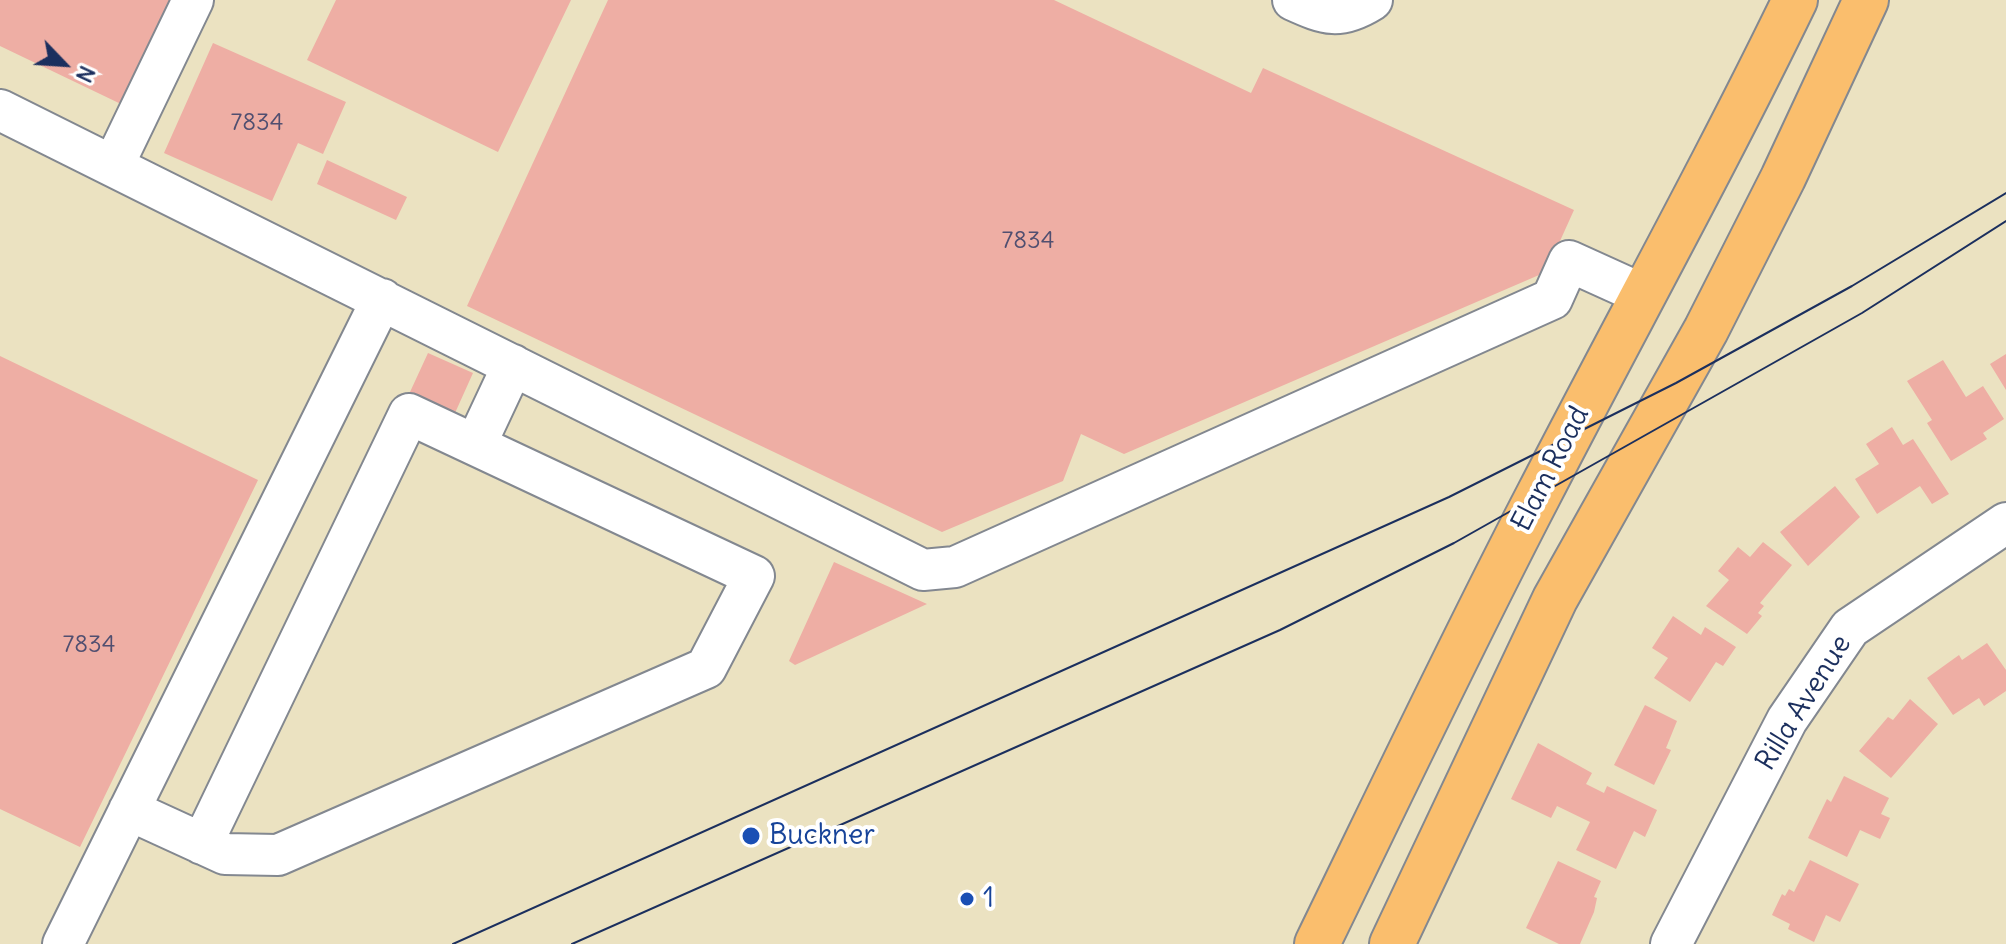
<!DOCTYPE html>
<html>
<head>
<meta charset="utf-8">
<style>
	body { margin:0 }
	#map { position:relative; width:2006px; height:944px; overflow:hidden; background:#ebe2c1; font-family:Delius,sans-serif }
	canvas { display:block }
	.north { position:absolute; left:24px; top:24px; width:80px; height:80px; -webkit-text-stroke:6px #fff; paint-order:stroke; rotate:115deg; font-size:22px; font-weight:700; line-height:32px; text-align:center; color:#1b2f5e }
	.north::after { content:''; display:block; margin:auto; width:28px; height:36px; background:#1b2f5e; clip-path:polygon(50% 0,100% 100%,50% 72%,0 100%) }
</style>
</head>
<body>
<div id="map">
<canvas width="2006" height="944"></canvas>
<div class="north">N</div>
</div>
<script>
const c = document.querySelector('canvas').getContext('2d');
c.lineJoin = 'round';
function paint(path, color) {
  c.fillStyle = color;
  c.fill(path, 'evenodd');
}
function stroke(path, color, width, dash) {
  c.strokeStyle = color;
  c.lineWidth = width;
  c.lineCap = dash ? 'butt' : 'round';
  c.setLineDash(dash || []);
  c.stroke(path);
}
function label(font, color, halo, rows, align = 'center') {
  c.font = font + ' Delius,sans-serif';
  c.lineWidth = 8;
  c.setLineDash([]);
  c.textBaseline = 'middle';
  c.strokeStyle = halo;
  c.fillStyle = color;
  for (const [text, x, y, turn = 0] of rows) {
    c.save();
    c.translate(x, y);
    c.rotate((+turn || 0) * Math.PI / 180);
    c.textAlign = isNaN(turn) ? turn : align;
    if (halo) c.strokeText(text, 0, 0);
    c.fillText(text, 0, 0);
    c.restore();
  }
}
paint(new Path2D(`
	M0 0H173L123 105 0 46Z
	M336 0H571L498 152 307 60Z
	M608 0H1054L1251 93 1263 68 1574 210 1546 272 1124 454 1081 434 1063 481 942 532 467 306Z
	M213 43 346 102 323 154 298 143 272 201 164 153Z
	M327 160 407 197 396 220 317 184Z
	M428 353 473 373 455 413 410 392Z
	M2006 354V390L1990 364Z
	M0 356 258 480 80 847 0 809Z
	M1943 360 1966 397 1983 386 2004 419 1983 433 1987 439 1951 461 1927 423 1932 420 1907 381Z
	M1892 427 1903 445 1913 439 1949 494 1932 504 1920 486 1877 514 1855 479 1879 464 1866 444Z
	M1835 486 1860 517 1808 566 1780 532Z
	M1763 542 1792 565 1760 603 1764 606 1758 613 1762 616 1747 634 1706 606 1729 580 1718 571 1738 547 1750 557Z
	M834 562 927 604 795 665 789 661Z
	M1673 616 1701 635 1705 627 1736 647 1723 666 1716 662 1690 702 1654 678 1668 658 1652 648Z
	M1987 643 2006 670V691L1984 706 1979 698 1953 715 1927 678 1959 655 1962 660Z
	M1910 699 1938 724 1891 778 1859 751 1888 717 1893 720Z
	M1645 705 1677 721 1666 748 1671 750 1654 785 1614 765Z
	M1538 743 1592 773 1586 784 1604 793 1607 786 1657 810 1645 837 1634 831 1616 869 1576 850 1590 822 1557 806 1551 818 1511 799Z
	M1844 776 1889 798 1881 814 1890 818 1880 839 1860 830 1847 857 1808 838 1827 799 1831 802Z
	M1810 860 1859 884 1840 922 1826 915 1814 942 1788 929 1790 924 1772 915 1782 894 1785 896 1789 889 1794 892Z
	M1558 861 1601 881 1594 897 1597 898 1594 912 1580 944H1559L1526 928Z`), '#eeaea4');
const minor = new Path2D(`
	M1293 0C1326 15 1340 20 1372 0
	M0 110 923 570 955 567 1552 299 1569 261 1644 295
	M114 164 193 0
	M476 444 513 365
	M129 810 225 854 278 855 706 668 754 576 409 414 202 844
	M63 944 382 299
	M1671 944 1787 720 1850 628 2006 523`);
const major = new Path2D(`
	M1317 944C1390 794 1462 642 1539 494 1624 329 1714 167 1795 0
	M1392 944 1555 599 1706 330 1783 178 1866 0`);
stroke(minor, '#838890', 44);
stroke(major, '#838890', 48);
stroke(minor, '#fff', 40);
stroke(major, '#fabe6d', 44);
stroke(new Path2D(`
	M453 944 1449 497 1676 383 1852 286 2006 193
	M572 944 1280 630 1454 543 1862 313 2006 221`), '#1b2f5e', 2);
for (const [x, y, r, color] of [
	[751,836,10,"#1a4fb4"],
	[967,899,8,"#1a4fb4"]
]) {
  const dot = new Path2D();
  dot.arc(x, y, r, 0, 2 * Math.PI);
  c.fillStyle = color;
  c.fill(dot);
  stroke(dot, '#fff', 3);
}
label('24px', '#504f70', null, [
	["7834",257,123],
	["7834",1028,241],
	["7834",89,645]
]);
label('28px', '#1b2f5e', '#fff', [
	["Elam Road",1551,469,-63],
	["Rilla Avenue",1804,703,-58]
]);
label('28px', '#164399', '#fff', [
	["Buckner",769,836],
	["1",983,899]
], 'left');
</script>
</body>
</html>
